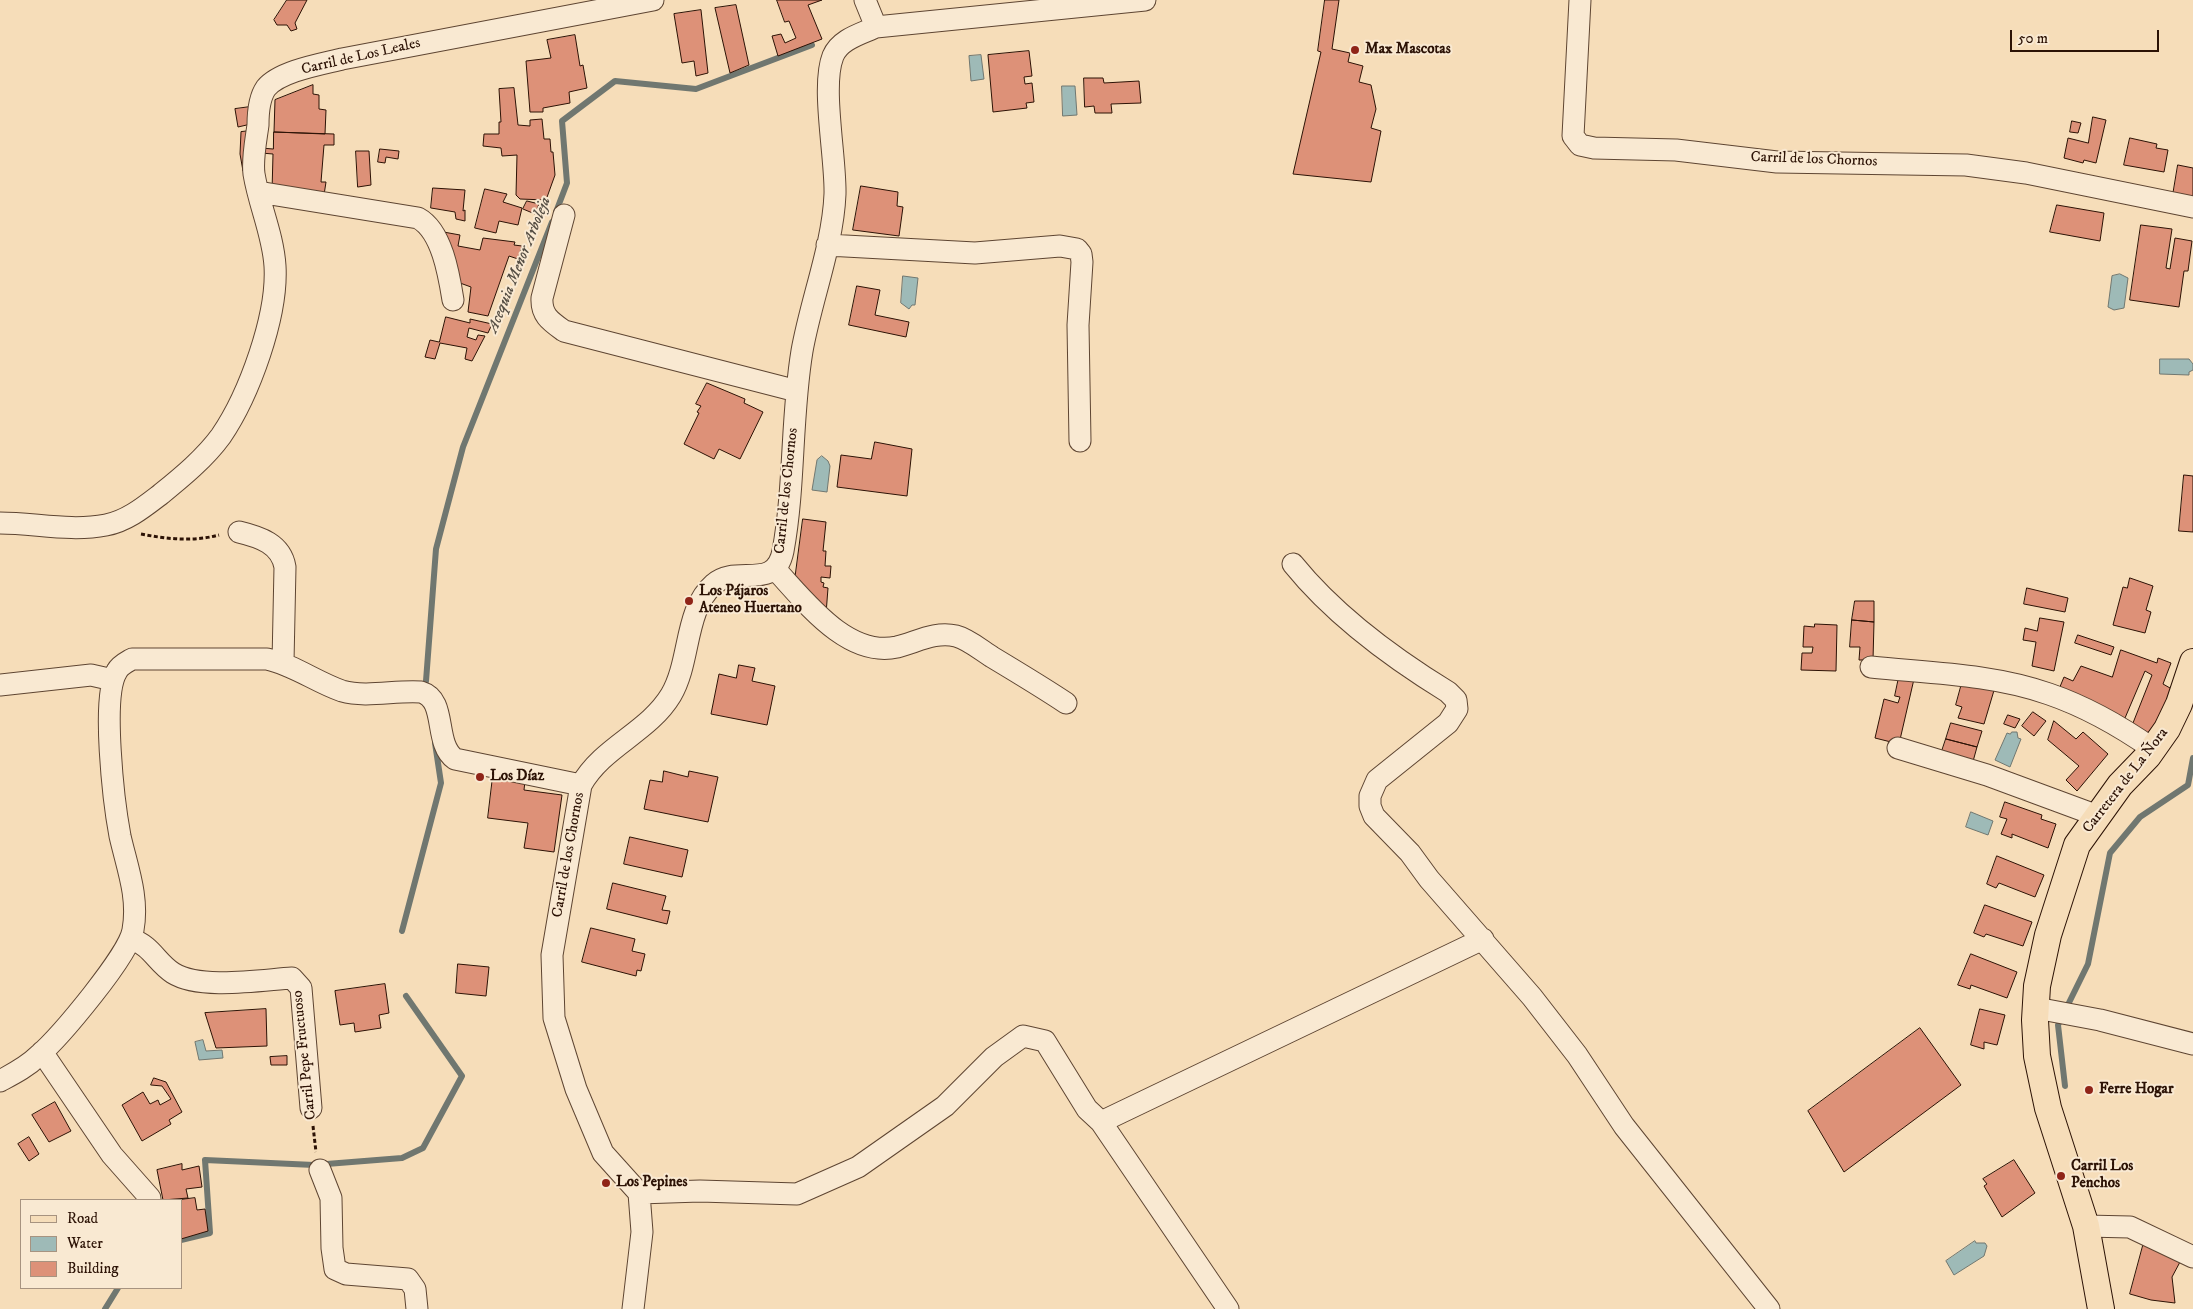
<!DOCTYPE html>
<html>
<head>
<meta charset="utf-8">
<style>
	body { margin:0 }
	#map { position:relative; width:2193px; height:1309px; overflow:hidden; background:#f6ddb9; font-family:"IM FELL DW Pica",serif }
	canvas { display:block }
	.legend { position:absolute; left:20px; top:1199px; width:162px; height:90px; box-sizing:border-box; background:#f9e9d2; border:1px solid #a79380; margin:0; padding:6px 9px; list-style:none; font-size:15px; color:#2c1205 }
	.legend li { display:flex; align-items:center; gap:10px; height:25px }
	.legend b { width:25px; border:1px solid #a79380 }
	.scale { position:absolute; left:2010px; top:30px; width:149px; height:22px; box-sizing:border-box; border:2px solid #2c1205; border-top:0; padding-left:6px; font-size:15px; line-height:18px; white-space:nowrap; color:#2c1205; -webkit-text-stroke:4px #f9e9d2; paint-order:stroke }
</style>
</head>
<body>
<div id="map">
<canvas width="2193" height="1309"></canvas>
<ul class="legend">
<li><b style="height:6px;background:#f6ddb9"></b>Road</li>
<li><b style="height:14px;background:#9ebab7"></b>Water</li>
<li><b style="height:14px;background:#dd9178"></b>Building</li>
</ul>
<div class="scale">50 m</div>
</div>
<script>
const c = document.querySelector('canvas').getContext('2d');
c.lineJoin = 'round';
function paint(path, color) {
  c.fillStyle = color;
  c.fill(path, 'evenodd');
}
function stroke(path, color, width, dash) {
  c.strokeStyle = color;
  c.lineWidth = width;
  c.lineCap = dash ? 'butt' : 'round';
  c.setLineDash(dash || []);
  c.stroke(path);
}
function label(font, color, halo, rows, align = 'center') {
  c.font = font + ' "IM FELL DW Pica",serif';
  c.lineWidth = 4;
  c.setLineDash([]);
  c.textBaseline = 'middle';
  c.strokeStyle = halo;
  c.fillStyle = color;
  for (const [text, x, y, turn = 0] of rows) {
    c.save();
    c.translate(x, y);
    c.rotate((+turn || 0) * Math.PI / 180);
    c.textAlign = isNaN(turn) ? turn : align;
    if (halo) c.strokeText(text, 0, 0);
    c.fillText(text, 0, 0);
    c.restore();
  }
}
const water = new Path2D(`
	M981 55 984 79 971 81 969 56Z
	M1062 86H1075L1077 115 1063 116Z
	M2120 274 2128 278 2124 308 2114 310 2108 307 2112 276Z
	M903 276 918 278 915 305H912L909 309 901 303Z
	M2160 359H2189L2193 364V370L2189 372V375L2160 374Z
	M822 456 828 461 830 466 827 492 812 490 817 460Z
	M2012 732H2017L2018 738 2021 739 2010 767 1995 760 2007 733 2010 734Z
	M1971 812 1993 821 1988 835 1966 827Z
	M203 1040 206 1051 222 1050 223 1058 199 1060 195 1042Z
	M1975 1241 1976 1243H1985L1987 1246 1984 1256 1954 1275 1946 1261Z`);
paint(water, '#9ebab7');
stroke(water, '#707770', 1);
stroke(new Path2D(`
	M556 212 567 183 562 121 615 81 696 89 812 45
	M426 681 436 549 463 447 552 222
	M402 931 441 783 435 743
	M2065 1086 2058 1025 2088 964 2110 853 2140 817 2188 785 2193 758
	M181 1240 210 1233 205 1160 314 1165 402 1158 423 1148 462 1076 406 996
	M105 1309 118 1288`), '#707770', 6);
const building = new Path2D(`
	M287 0H307L295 23 297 29 291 31 287 25H277L274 20Z
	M777 0H822L808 5 822 39 778 56 772 36 781 34 785 43 796 38 789 21 785 22Z
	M1325 0H1339L1332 49 1350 53 1348 62 1363 66 1359 82 1371 85 1376 109 1371 128 1381 131 1371 182 1293 174 1321 52 1318 51Z
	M736 5 749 65 730 73 715 8Z
	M701 10 708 73 696 76 694 61 682 63 674 14Z
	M575 35 580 66 583 65 587 88 569 92 570 103 543 108V112H530L526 61 551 58 547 40Z
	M1029 51 1032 76 1024 77 1025 84 1032 83 1034 102 1026 103 1027 108 993 112 988 55Z
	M1084 78H1103L1104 83 1139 81 1141 103 1111 104 1112 113H1095L1094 106 1085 107Z
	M313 85V94L319 95V109L326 110 325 134 274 132 275 100Z
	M514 88 518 125 530 126V120L542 119 544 139H550L551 152H553L555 175 546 200 520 199 516 195 517 155 502 156 501 148 483 146 484 134H499V122H501L499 89Z
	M250 107 251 124 238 127 235 109Z
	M2093 117 2106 120 2096 163 2084 160 2083 163 2064 158 2068 138 2088 143Z
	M2072 121 2081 123 2078 133 2070 132Z
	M250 131 243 171 240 154 241 132Z
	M274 132 334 134V145H324L321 182H326L324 195 272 192 273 154 261 153V148L273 149Z
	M2130 138 2157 144 2156 148 2168 150 2164 172 2124 165Z
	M380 149 399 151 398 159 386 157 385 163 378 162Z
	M356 151H369L371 185 358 187Z
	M2178 165 2193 168V198L2173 195Z
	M861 186 898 192 897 206 903 207 899 236 853 230Z
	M433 188 465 190 463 211 465 210V221L456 219 455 212 431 208Z
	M485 189 507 194 503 202 522 208 518 225 499 221 496 233 475 228Z
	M527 201 539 204 535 214 523 209Z
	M2057 205 2104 213 2100 241 2050 232Z
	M2141 225 2172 229 2166 268 2170 269 2175 238 2192 241 2188 271H2184L2179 307 2130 300Z
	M438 231 460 235 458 246 480 250 483 238 515 242 514 245 522 246 518 259 509 256 488 316 468 312 471 287 460 283Z
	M857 286 880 290 875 315 909 322 906 337 849 325Z
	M446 317 470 323V319L492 324 488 333 469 328 467 337 476 340 478 335 485 336 472 361 465 359 467 348 440 343 435 359 425 357 430 340 439 342Z
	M707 383 745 399 744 403 763 412 740 459 719 449 714 459 684 444 699 413 697 412 701 406 696 404Z
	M875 442 912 449 907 496 837 487 841 455 871 459Z
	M2184 475 2193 476V532L2179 531Z
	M803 519 826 522 823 551H826L825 566H831L830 578 821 577V582L824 583 823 587 828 588 826 614 794 587Z
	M2130 578 2153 586 2146 610 2151 612 2145 633 2113 625 2123 587 2127 588Z
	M2027 588 2068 598 2065 612 2024 604Z
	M1855 601H1874V622L1852 620Z
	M2040 618 2064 622 2054 671 2032 666 2036 642 2023 640 2025 628 2037 631Z
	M1852 620 1874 622 1873 660H1859L1860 647H1850Z
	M1815 624 1837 625 1836 671 1801 670 1802 653H1812L1813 647H1803L1804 626 1814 627Z
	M2078 635 2114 647 2111 655 2075 643Z
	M2121 650 2157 663 2158 658 2171 663 2163 684 2170 688 2174 682 2157 739 2131 728 2152 675 2145 671 2125 718H2118L2057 694 2064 677 2073 681 2081 666 2112 677Z
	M739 665 755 668 752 681 775 686 767 725 711 714 719 674 736 678Z
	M1899 677 1914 679 1899 744 1875 738 1884 699 1898 703 1900 697 1895 696Z
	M1962 683 1995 687 1984 724 1958 718 1962 707 1956 705Z
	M2033 712 2046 721 2034 736 2022 726Z
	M2008 715 2020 719 2015 728 2004 724Z
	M2054 721 2076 739 2083 732 2108 754 2077 791 2066 780 2079 766 2048 740Z
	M1951 723 1982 731 1977 747 1946 739Z
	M1946 739 1977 747 1972 765 1940 757Z
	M664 771 688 777 689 771 718 777 708 822 644 809 650 780 662 782Z
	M493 776 525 781 524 790 562 795 554 852 524 848 528 823 488 818Z
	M2005 802 2042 815 2041 819 2056 824 2048 848 2012 834V838L2001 834 2007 819 2000 817Z
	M630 837 688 850 682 877 624 864Z
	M1997 856 2044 875 2035 897 1999 883 1996 888 1987 884Z
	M613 883 666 896 662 910 670 911 667 924 607 909Z
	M1985 905 2032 922 2023 946 1986 934 1984 937 1974 933Z
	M591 928 635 939 632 951 645 954 641 971 637 970 636 976 582 962Z
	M1971 954 2017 972 2007 998 1971 985 1970 989 1958 985Z
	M458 964 489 967 486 996 456 993Z
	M385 984 389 1013 379 1015 381 1028 355 1032 354 1023 340 1025 335 991Z
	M266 1009 267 1046 216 1048 205 1013Z
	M1980 1009 2005 1015 1997 1045 1984 1042V1049L1971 1045Z
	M1920 1028 1961 1085 1844 1172 1808 1111Z
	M287 1056V1065H271L270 1057Z
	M154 1078 166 1082 182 1112 169 1120 171 1124 142 1141 122 1105 143 1092 150 1104 158 1100 160 1105 171 1099 162 1086 151 1085Z
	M55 1102 71 1131 49 1142 32 1115Z
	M29 1137 39 1154 29 1161 18 1144Z
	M2014 1160 2035 1193 2002 1217 1984 1186 1987 1184 1983 1179Z
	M182 1164V1170L199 1166 202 1187 186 1189 188 1198 163 1200 157 1170Z
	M195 1198 197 1210 205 1209 208 1231 181 1239 180 1200Z
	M2144 1242 2180 1262 2172 1277 2175 1303 2151 1300 2130 1294Z`);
paint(building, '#dd9178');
stroke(building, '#2c1205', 1);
const minor = new Path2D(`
	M865 0 876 27
	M1580 0 1573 136 1580 145 1594 148 1676 150 1777 162 1966 165 2026 173 2193 207
	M258 192 418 218C442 231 449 275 453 300
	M564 215 542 298C541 315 550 321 564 331L797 391
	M827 245 975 253 1060 246 1077 249 1081 254 1082 262 1078 325 1080 441
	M0 523C35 523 70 532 106 525 127 521 144 507 161 494 182 477 205 458 221 436 249 395 278 316 275 266 273 234 259 205 254 174 252 159 256 140 258 125 258 113 259 98 266 88 280 71 322 64 342 59L653 0
	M239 532C260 537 281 544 285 567L283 662
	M1293 564C1335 616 1391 657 1448 692L1456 700 1457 709 1448 723 1377 780 1370 796V806L1374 816 1410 853 1429 879 1532 997 1577 1055 1624 1126 1769 1309
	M775 569C805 601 847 658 897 647 917 642 935 631 956 636 968 639 981 650 992 657 1017 672 1042 687 1066 703
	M1871 667C1929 673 1993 674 2049 694 2087 707 2120 726 2153 749
	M0 685 91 675 113 680
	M1898 748 1987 775 2098 816
	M131 939C152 946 156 962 173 973 200 990 261 980 292 978L301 988 311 1108
	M2036 1008 2100 1020 2193 1044
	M42 1052 112 1155 150 1198
	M0 1081C13 1074 27 1067 38 1056 60 1037 129 955 133 930 139 897 127 867 120 836 114 804 101 696 117 671 120 665 127 662 132 659H267C294 665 316 682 342 691 367 698 395 690 421 692 448 700 433 743 455 759L581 785
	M1101 1122 1228 1309
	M320 1170 331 1198 332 1248 335 1269 346 1274 408 1279 415 1289 417 1309
	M639 1193 700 1191 797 1194 858 1167 945 1106 994 1057 1023 1036 1045 1041 1087 1109 1101 1122 1483 939
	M2086 1226 2130 1227 2193 1257
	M633 1309 642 1232 639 1193 603 1153 576 1089 554 1018 552 955 581 785C603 746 648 733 671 695 691 661 684 610 714 584 736 564 775 592 783 551 795 486 791 417 802 351 811 300 833 245 835 194 836 158 821 86 833 56 840 39 861 34 876 27L1145 0`);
const major = new Path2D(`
	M2101 1309 2086 1226 2048 1108 2037 1056 2035 1020 2037 986 2048 935 2077 845 2120 785 2148 756 2167 729 2179 704 2193 662`);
stroke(minor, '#5e4532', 23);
stroke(major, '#2c1205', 28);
stroke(new Path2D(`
	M141 534C167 539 193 542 219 535
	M313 1126 316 1152`), '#2c1205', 3, [4, 2.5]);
stroke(minor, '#f9e9d2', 21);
stroke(major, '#f6ddb9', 26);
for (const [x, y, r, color] of [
	[1355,50,5,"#8f2418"],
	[689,601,5,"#8f2418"],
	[480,777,5,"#8f2418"],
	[2089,1090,5,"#8f2418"],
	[2061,1176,5,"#8f2418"],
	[606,1183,5,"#8f2418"]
]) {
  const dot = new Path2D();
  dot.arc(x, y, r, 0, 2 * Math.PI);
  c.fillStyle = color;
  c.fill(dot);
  stroke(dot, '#f9e9d2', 2);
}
label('bold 15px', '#2c1205', '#f9e9d2', [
	["Max Mascotas",1365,50],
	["Los Pájaros",699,592],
	["Ateneo Huertano",699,609],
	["Los Díaz",490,777],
	["Ferre Hogar",2099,1090],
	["Carril Los",2071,1167],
	["Penchos",2071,1184],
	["Los Pepines",616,1183]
], 'left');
label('15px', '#2c1205', '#f9e9d2', [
	["Carril de Los Leales",361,57,-13],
	["Carril de los Chornos",1814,160,2],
	["Carril de los Chornos",787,491,-84],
	["Carretera de La Ñora",2126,781,-52],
	["Carril de los Chornos",569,855,-80],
	["Carril Pepe Fructuoso",305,1055,-96]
]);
label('italic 16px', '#544d43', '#f9e9d2', [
	["Acequia Menor Arboleja",520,265,-68]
]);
</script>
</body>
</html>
